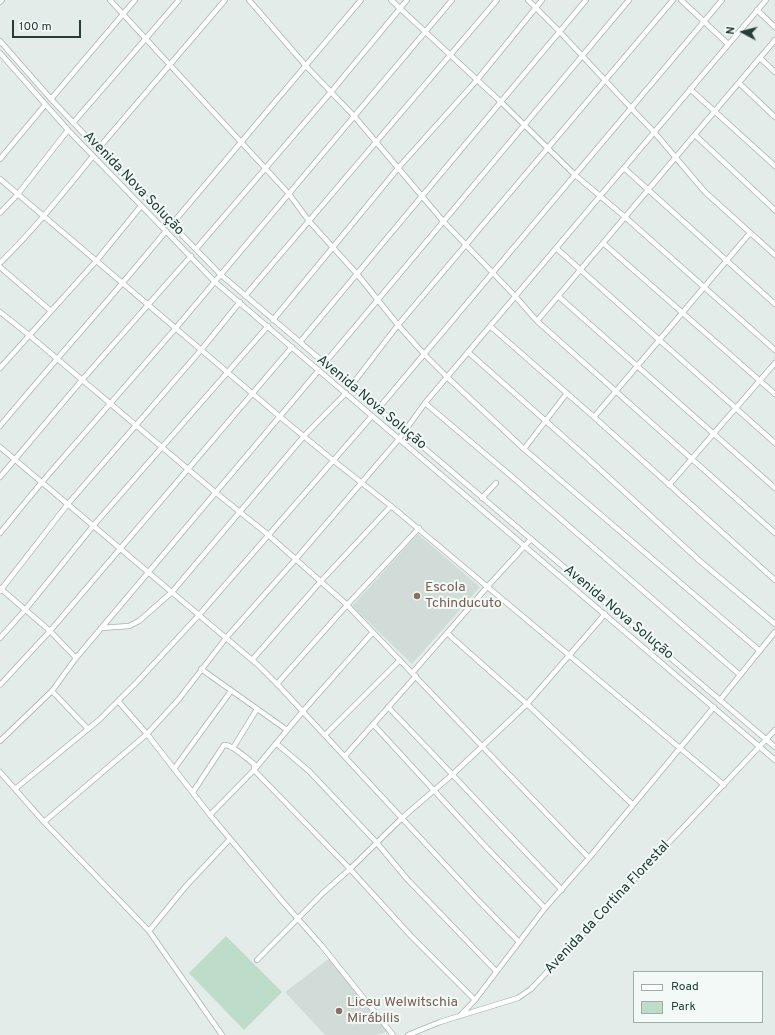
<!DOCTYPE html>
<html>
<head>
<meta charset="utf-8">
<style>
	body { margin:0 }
	#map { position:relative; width:775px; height:1035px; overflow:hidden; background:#e3ece9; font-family:Overpass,sans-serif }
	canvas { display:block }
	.legend { position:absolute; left:633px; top:971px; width:130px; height:52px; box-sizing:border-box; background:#f3f9f7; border:1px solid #a0aeab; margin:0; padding:5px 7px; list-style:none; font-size:12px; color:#233d39 }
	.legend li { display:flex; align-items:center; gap:8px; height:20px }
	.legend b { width:20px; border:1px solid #a0aeab }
	.north { position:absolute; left:723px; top:12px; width:40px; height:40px; -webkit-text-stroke:3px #f3f9f7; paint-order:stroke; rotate:277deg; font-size:11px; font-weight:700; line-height:16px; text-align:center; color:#233d39 }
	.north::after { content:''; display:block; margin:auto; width:14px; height:18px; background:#233d39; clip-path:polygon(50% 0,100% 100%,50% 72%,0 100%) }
	.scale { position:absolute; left:12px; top:20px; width:69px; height:18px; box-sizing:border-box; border:2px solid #233d39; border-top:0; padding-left:5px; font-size:12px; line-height:14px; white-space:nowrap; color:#233d39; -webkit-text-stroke:3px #f3f9f7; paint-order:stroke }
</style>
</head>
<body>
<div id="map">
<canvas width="775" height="1035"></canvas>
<ul class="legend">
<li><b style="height:5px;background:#fff"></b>Road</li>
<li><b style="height:11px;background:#bddcc9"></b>Park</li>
</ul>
<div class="north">N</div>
<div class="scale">100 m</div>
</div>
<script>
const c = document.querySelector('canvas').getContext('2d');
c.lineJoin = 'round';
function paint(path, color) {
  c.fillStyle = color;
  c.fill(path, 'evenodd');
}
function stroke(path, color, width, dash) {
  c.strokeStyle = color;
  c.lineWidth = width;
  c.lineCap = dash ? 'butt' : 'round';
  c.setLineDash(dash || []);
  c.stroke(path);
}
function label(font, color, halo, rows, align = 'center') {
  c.font = font + ' Overpass,sans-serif';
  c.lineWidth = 4;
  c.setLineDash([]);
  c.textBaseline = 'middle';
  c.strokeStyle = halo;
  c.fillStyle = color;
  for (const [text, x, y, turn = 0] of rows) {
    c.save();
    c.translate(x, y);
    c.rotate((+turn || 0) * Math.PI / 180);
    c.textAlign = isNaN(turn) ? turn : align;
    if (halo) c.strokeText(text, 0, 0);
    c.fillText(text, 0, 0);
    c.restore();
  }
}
paint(new Path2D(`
	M418 534 480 587 412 664 352 606Z
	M331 957 389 1031 377 1035H325L285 992Z`), '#d1dcd8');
paint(new Path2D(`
	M226 936 282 992 244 1030 189 973Z`), '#bddcc9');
const minor = new Path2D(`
	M110 0 289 194 309 221 357 274 398 325 424 354 447 377 524 449 760 651
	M249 0 306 66 354 116 443 221 515 296 537 321 775 533
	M391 0 501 102 575 175 625 217 775 350
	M528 0 559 31 631 108 654 132 705 192 775 255
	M681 0 728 44
	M0 2 2 0
	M757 10 775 27
	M0 41 51 99 98 149 220 274 775 747
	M0 53 68 130 214 281 775 760
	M760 58 775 72
	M739 83 775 117
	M690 89 775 166
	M51 99 135 0
	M73 123 179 0
	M695 135 775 210
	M98 149 225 0
	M0 159 45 105
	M624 168 775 304
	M0 179 279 416 334 461 391 506 724 785
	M0 213 18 194 68 130
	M172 224 361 0
	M603 243 775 394
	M556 248 775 443
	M196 249 331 92 407 0
	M0 263C34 230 63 193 93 156
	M0 267 51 311
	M245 296 497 0
	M558 296 775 488
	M0 312 29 335 215 492 266 533 345 603 589 858
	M273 320 399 167 477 80 542 0
	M537 321 775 40
	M490 326 594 417 775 580
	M300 342 586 0
	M468 352 583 454 701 562 775 624
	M324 364 629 0
	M0 368 97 260 141 206
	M351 386 398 325 673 0
	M425 403 517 481 740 675
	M378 409 722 0
	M594 417 750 233
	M0 426C55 360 112 297 166 231
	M0 447 258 665 280 687 477 899 519 942
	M524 449 567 393
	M0 477 82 380 191 256
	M669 485 775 363
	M482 498 496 483
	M0 533 42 482 175 329 452 0
	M0 588 50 631 76 658
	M0 591 67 505 201 350 240 302
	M101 628 129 626 139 621 172 592 304 436 346 393
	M447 633 527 704 633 805
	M0 638 25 610 93 526 268 326
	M252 660 321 581 391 506
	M201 669 287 730
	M413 672 488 586 531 539
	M277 684 347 605 419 528
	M0 685 50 631 292 347
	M52 691 88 729
	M720 700 775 632
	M118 701 147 734 210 815 283 902 322 946 393 1035
	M388 707C446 767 503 829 562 890
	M373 724 485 846 545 908
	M325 735 400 660
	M0 741 52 691 76 658 319 370
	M277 744 309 771 377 843 408 880 496 971
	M233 748 257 709
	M345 756 416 676
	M174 769 231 691
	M0 772 44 822 149 931 222 1035
	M15 789 99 720 137 682 199 615 372 416
	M193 792 224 745C232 744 247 759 254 764V770L350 869 411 936 475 1000
	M210 815 254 770 303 711 373 632
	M44 822 147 734 179 699 226 638 295 560 399 439 425 403 766 0
	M149 931 186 886 230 839
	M257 960 324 892 350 869 402 818 453 774 527 704 605 614
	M460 1016 475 1000 545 908 589 858 714 707
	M408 1035 440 1022 518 998 531 989 775 730`);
stroke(minor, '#a6b4b1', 6);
stroke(minor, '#fff', 4.5);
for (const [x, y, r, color] of [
	[417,596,4,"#8d6e63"],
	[339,1011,4,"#8d6e63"]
]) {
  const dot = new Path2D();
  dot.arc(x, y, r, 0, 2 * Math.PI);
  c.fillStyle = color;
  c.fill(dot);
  stroke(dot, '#f3f9f7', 1.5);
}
label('14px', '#233d39', '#f3f9f7', [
	["Avenida Nova Solução",133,184,46],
	["Avenida Nova Solução",371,403,40],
	["Avenida Nova Solução",618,613,40],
	["Avenida da Cortina Florestal",608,908,-47]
]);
label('14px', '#785e54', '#f3f9f7', [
	["Escola",425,588],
	["Tchinducuto",425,604],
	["Liceu Welwitschia",347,1003],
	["Mirábilis",347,1019]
], 'left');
</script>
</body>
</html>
